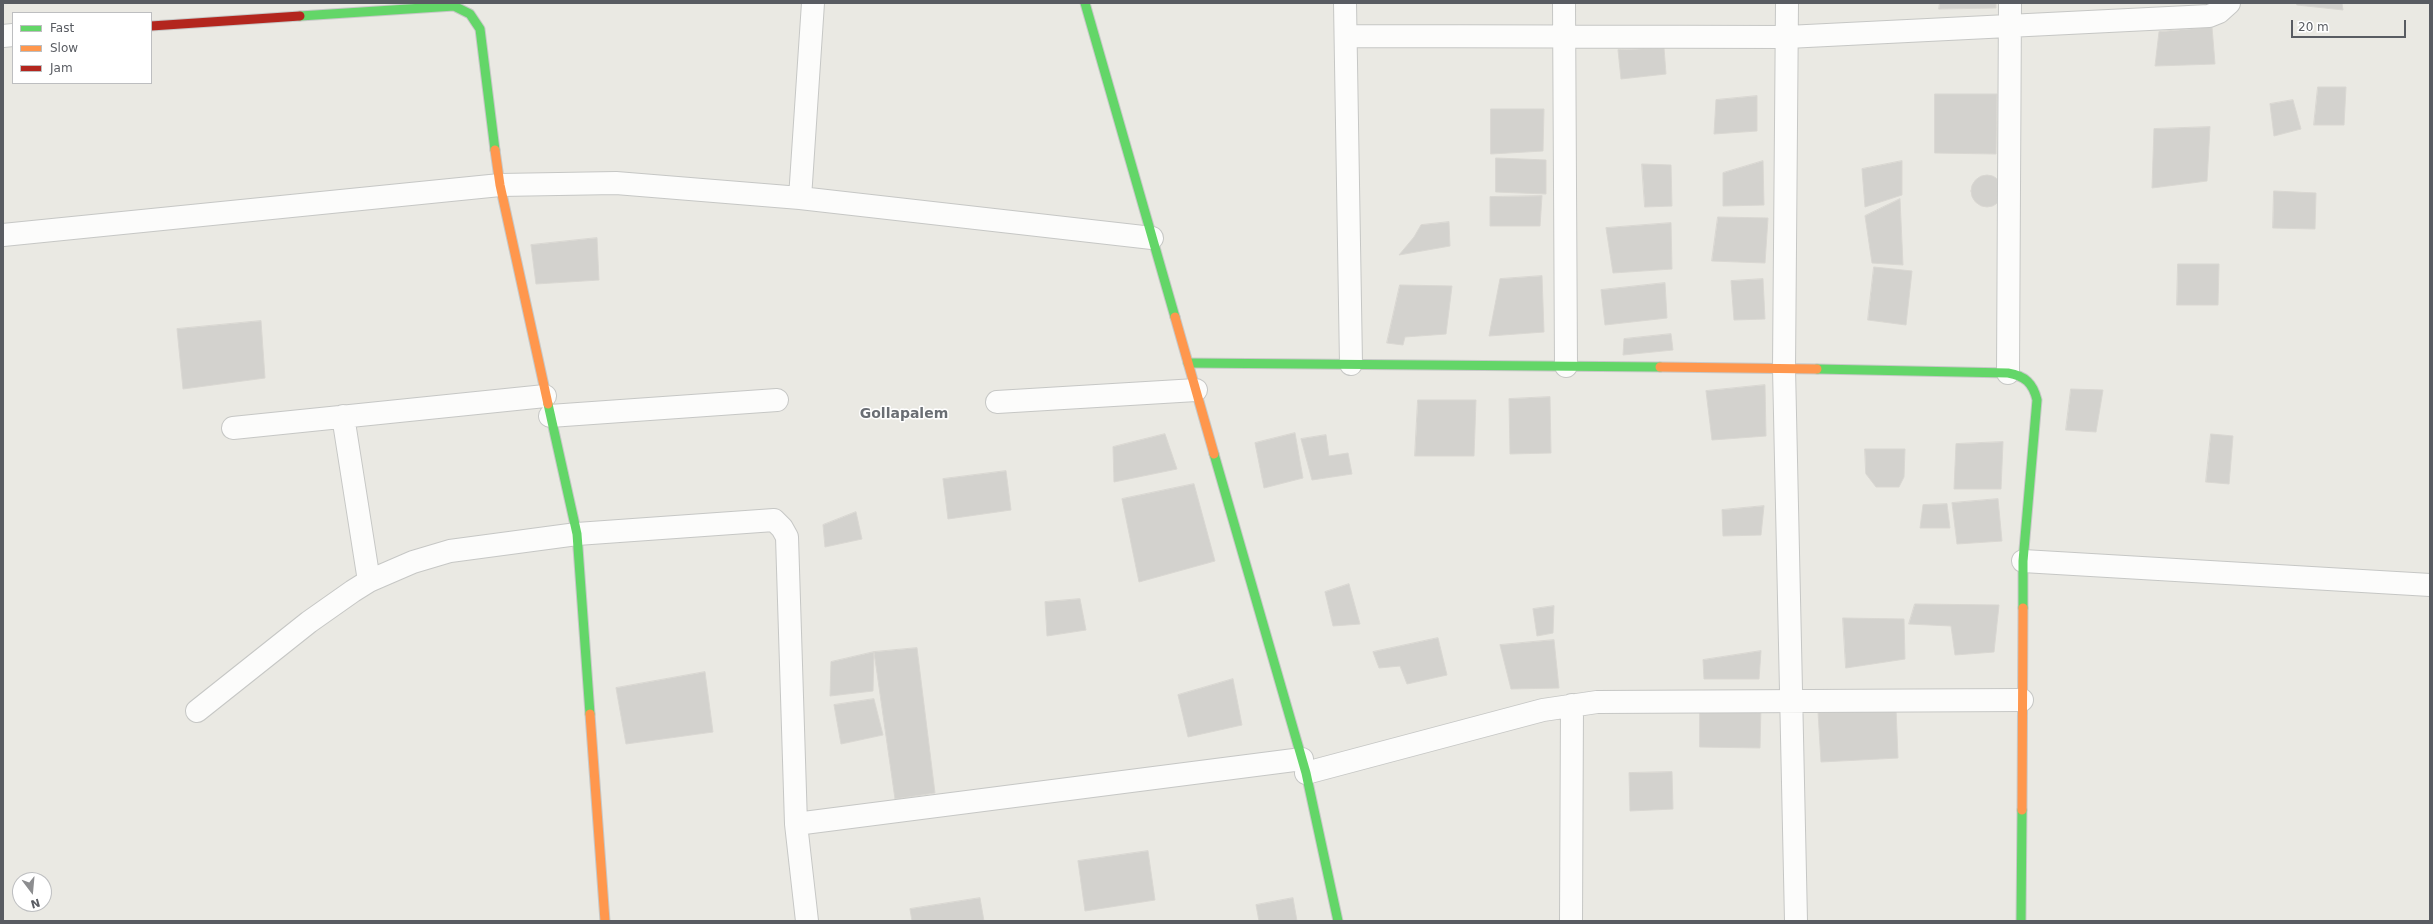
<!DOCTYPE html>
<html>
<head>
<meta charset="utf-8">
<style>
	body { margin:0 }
	#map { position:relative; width:2433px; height:924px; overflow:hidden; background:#eae9e3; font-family:"DejaVu Sans",sans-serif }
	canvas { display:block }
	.frame { position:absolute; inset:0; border:4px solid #595c62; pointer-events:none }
	.legend { position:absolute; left:12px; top:12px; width:140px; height:72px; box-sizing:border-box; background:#fff; border:1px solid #bdbec0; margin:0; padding:5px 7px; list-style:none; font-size:12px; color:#595c62 }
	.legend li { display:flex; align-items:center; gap:8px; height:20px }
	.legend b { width:20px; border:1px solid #bdbec0 }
	.north { position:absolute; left:12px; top:872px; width:40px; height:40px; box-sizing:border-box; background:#fff; border:1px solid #bdbec0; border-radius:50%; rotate:164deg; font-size:11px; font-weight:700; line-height:16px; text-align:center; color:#595c62 }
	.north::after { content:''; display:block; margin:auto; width:14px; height:18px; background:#8c8d8f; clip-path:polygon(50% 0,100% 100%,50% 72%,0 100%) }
	.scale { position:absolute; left:2291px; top:20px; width:115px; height:18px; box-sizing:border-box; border:2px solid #595c62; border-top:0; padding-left:5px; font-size:12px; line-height:14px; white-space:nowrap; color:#595c62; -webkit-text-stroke:3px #fff; paint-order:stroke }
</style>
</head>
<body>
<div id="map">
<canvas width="2433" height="924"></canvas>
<div class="frame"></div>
<ul class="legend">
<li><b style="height:5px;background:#63d668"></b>Fast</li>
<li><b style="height:5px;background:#ff974d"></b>Slow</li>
<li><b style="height:5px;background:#b3261e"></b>Jam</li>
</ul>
<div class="north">N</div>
<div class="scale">20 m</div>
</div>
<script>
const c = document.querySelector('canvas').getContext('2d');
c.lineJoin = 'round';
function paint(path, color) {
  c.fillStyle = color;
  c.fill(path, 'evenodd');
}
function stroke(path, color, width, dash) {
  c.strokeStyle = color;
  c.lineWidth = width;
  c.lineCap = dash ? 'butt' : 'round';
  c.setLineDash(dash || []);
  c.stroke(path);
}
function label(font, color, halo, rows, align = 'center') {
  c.font = font + ' "DejaVu Sans",sans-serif';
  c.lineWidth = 3;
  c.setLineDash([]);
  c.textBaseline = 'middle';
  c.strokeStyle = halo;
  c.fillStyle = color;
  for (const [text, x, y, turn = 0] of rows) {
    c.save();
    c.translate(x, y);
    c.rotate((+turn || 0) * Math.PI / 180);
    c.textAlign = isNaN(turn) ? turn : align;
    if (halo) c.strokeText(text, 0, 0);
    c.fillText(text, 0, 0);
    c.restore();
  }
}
const building = new Path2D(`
	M1940 3H1996V8L1939 9Z
	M2297 3H2342L2343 10 2297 5Z
	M2212 27 2215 64 2155 66 2159 32Z
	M1664 48 1666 74 1621 79 1618 50Z
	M2318 87H2346L2344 125H2314Z
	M1935 94H1997L1996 154 1935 153Z
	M1757 96V131L1714 134 1716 100Z
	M2293 100 2301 129 2274 136 2270 104Z
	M1491 109H1544L1543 151 1491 154Z
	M2210 127 2207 181 2152 188 2154 129Z
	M1496 158 1546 160V194L1496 192Z
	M1763 161 1764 205 1723 206V173Z
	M1902 161V195L1865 207 1862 169Z
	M1642 164 1671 165 1672 206 1645 207Z
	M1971 191a16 16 0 1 1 32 0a16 16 0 1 1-32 0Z
	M2274 191 2316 193 2315 229 2273 228Z
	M1542 196 1540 226H1490V197Z
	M1900 199 1903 265 1872 263 1865 216Z
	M1718 217 1768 218 1765 263 1712 261Z
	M1449 222 1450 246 1399 255 1414 237 1421 225Z
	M1671 223 1672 269 1613 273 1606 228Z
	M597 238 599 280 536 284 531 245Z
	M2178 264H2219L2218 305H2177Z
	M1874 267 1912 271 1906 325 1868 320Z
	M1542 276 1544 332 1489 336 1500 279Z
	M1763 279 1765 319 1734 320 1731 281Z
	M1665 283 1667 318 1605 325 1601 290Z
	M1400 285 1452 286 1446 334 1405 337 1403 345 1387 343Z
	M261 321 265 378 183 389 177 329Z
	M1671 334 1673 350 1623 355 1624 339Z
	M1765 385 1766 436 1712 440 1706 391Z
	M2071 389 2103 390 2096 432 2066 430Z
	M1550 397 1551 453 1510 454 1509 399Z
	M1418 400H1476L1474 456H1415Z
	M1295 433 1303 478 1264 488 1255 443Z
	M1165 434 1177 469 1114 482 1113 447Z
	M2211 434 2233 436 2229 484 2206 482Z
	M1326 435 1329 456 1348 453 1352 474 1312 480 1301 439Z
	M2003 442 2001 489H1954L1956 444Z
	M1865 449H1905L1904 477 1899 487H1876L1866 474Z
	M1006 471 1011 510 948 519 943 479Z
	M1194 484 1215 561 1139 582 1122 499Z
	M1998 499 2002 541 1957 544 1952 503Z
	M1947 504 1950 528H1920L1923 505Z
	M1764 506 1761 535 1723 536 1722 510Z
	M856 512 862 539 825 547 823 525Z
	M1349 584 1360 624 1333 626 1325 592Z
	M1080 599 1086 630 1047 636 1045 602Z
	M1915 604 1999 605 1994 652 1955 655 1951 626 1909 624Z
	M1554 606 1553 633 1537 636 1533 609Z
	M1843 618 1904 619 1905 659 1846 668Z
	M1438 638 1447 675 1407 684 1400 666 1379 668 1373 652Z
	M1554 640 1559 688 1511 689 1500 645Z
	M917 648 935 793 895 799 874 652Z
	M1761 651 1759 679H1704L1703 660Z
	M874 652 873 691 830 696 831 662Z
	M705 672 713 732 626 744 616 688Z
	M1233 679 1242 725 1188 737 1178 695Z
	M874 699 883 735 841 744 834 705Z
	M1700 706 1761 707 1760 748 1700 747Z
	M1896 708 1898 758 1821 762 1818 712Z
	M1672 772 1673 809 1630 811 1629 773Z
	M1148 851 1155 900 1085 911 1078 861Z
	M980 898 984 921H912L910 909Z
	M1293 898 1297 921H1259L1256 905Z`);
paint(building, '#d3d2ce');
stroke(building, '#d9d7d2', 1);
const street = new Path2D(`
	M1345 3 1351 364
	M1564 3 1566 366
	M1787 3 1784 368 1796 921
	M3 36 13 35
	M1346 36 1787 37 2209 16 2219 12 2229 3
	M800 198 813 3
	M3 235 500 185 616 183 800 198 1152 238
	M2008 373 2010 3
	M997 402 1196 390
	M343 416 369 581
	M550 416 777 400
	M233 428 545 396
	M2023 561 2430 585
	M197 711 309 622 353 591 369 581 413 562 450 551 577 534 774 520 782 528 787 537 796 824 807 921
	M1306 773 1543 710 1597 702 2022 700
	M796 824 1302 759
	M1571 921 1572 705`);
const fast = new Path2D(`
	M1085 3 1175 317
	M300 16 454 6 470 14 480 29 495 150
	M1188 363 1660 367
	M1817 369 2008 373C2025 376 2033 383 2037 400L2023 561V608
	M548 404 577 534 590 714
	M1214 454 1306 773 1338 921
	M2021 921 2022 810`);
const slow = new Path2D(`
	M495 150 500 185 548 404
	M1175 317 1214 454
	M1660 367 1817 369
	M590 714 605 921
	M2022 810 2023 608`);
const jam = new Path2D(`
	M151 26 300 16`);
stroke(street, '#c6c7c5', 24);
stroke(fast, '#c7c8c7', 11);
stroke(slow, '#c7c8c7', 11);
stroke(jam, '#c7c8c7', 11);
stroke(street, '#fcfcfb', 22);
stroke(fast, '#63d668', 9);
stroke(slow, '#ff974d', 9);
stroke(jam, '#b3261e', 9);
label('bold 14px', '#6a6e74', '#fff', [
	["Gollapalem",904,414]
]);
</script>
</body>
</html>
